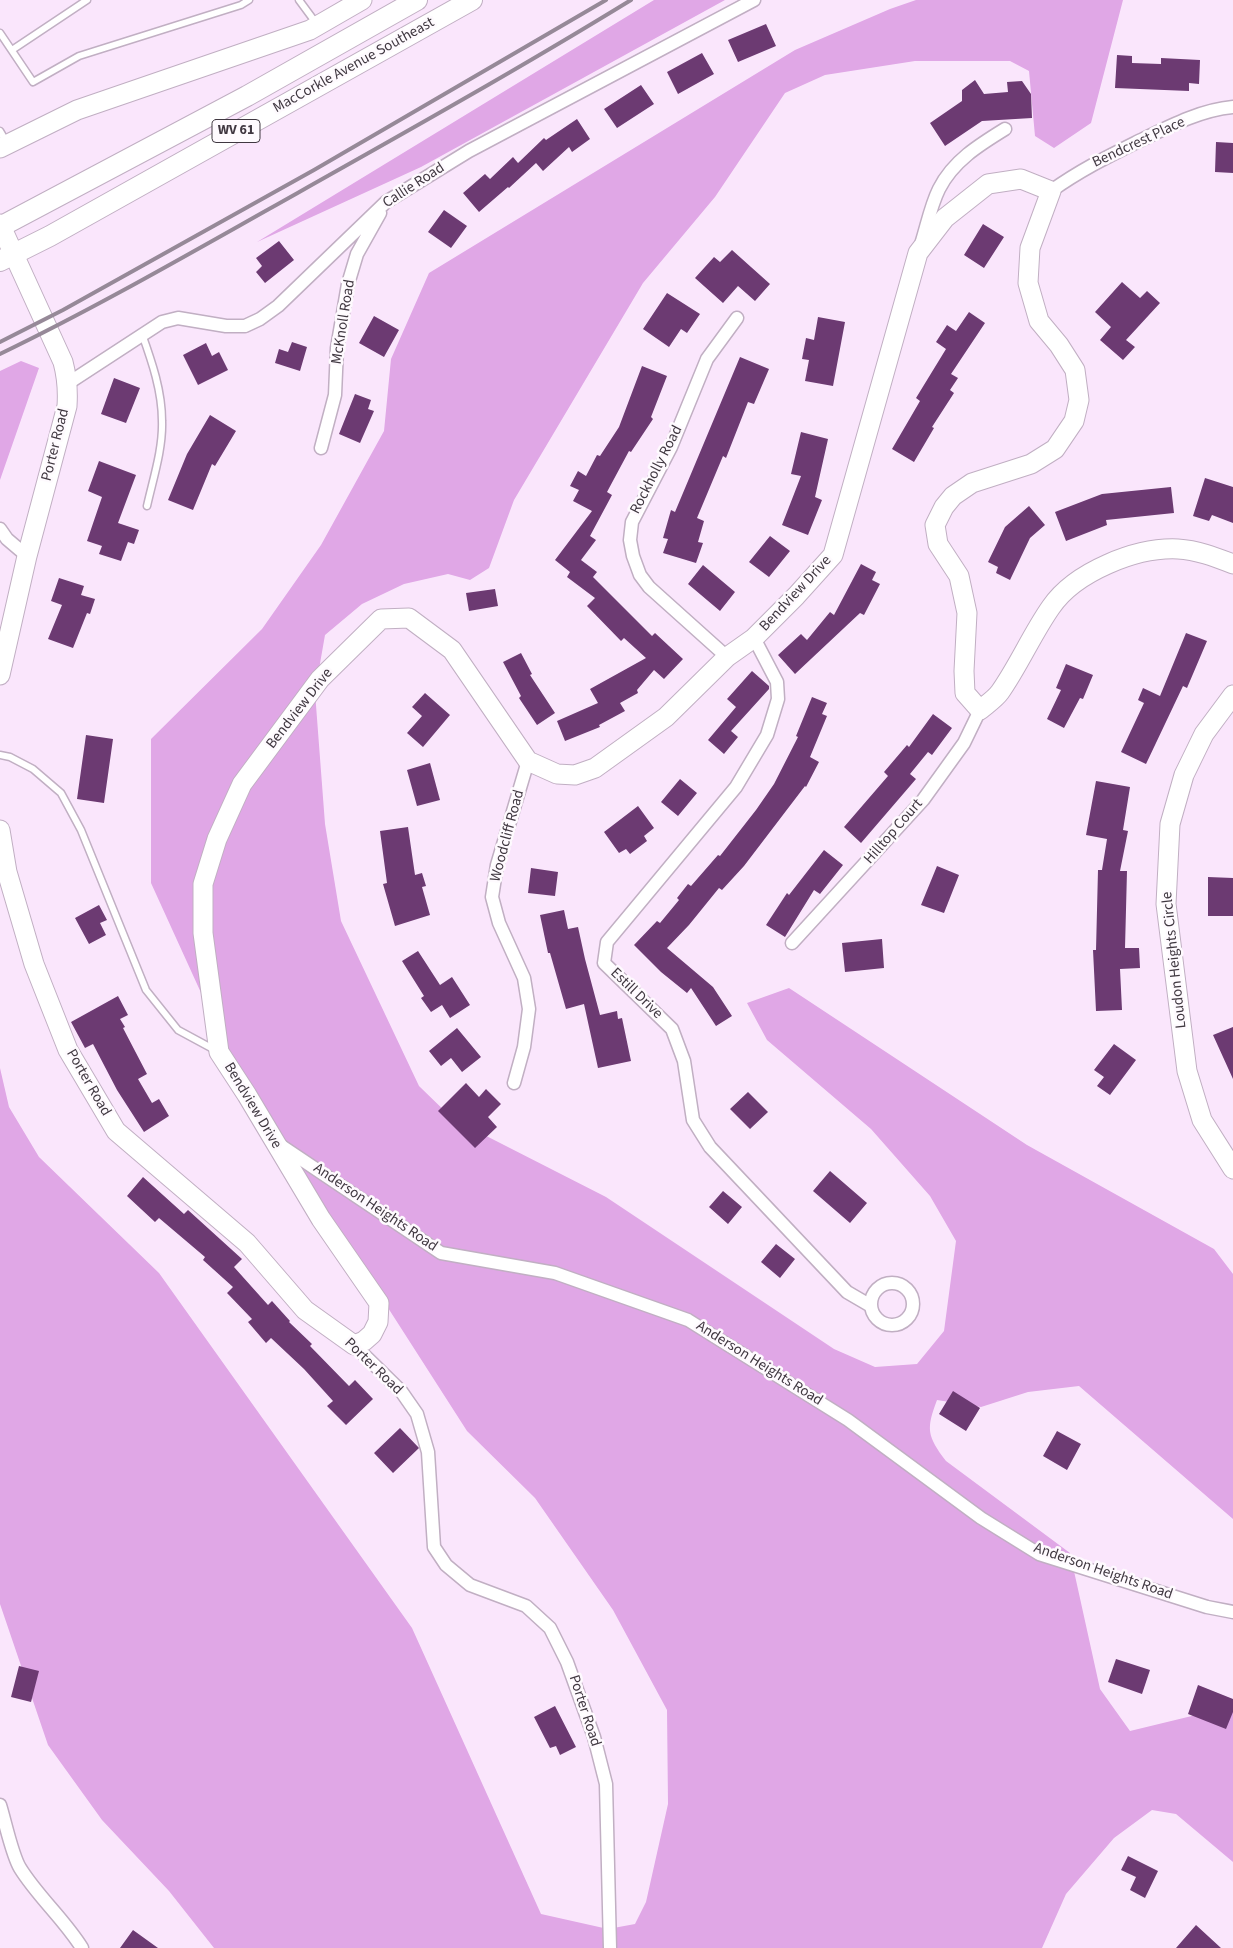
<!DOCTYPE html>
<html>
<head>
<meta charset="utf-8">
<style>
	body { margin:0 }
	canvas { display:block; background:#fae6fc }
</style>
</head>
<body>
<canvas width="1233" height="1948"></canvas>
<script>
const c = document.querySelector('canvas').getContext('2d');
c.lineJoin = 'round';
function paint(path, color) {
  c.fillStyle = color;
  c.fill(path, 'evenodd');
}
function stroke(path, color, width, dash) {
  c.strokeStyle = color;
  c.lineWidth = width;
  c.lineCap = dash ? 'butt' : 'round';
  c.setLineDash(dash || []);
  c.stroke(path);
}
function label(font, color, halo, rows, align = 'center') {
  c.font = font + ' "Source Sans 3",sans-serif';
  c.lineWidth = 5;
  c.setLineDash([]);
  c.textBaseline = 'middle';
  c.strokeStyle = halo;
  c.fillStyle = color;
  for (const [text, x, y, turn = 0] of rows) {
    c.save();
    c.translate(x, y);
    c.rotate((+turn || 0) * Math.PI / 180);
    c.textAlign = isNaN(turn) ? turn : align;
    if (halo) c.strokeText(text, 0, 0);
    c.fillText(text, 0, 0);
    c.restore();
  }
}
paint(new Path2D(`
	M654 0H725L421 167 257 242Z
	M916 0H1123L1091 123 1054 148 1035 136 1029 71 1010 61H915L825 75 785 93 715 197 643 283 514 500 489 568 470 580 448 574 404 584 362 604 325 635 315 692 325 824 341 921 419 1086 453 1119 606 1197 834 1349 875 1367 917 1364 944 1331 956 1241 930 1196 871 1129 767 1040 747 1003 789 988 1027 1145 1214 1249 1233 1274V1519L1079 1386 1028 1392 981 1407 937 1400C926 1429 927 1436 946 1461L1070 1553 1100 1689 1130 1731 1233 1706V1862L1176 1814 1152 1810 1114 1838 1066 1894 1042 1948H214L169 1891 102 1820 48 1745 0 1604V1068L9 1107 39 1157 159 1273 412 1628 541 1914 608 1929 635 1924 646 1902 668 1804 667 1710 613 1610 535 1498 467 1431 238 1074 151 883V739L262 629 321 545 384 431 391 359 429 273 795 50 890 9Z
	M21 361 39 368 0 480V371Z`), '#e0a7e6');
paint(new Path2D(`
	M766 24 776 46 738 62 728 40Z
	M702 53 714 74 678 94 667 72Z
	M1117 55 1132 56V63L1161 64V58L1200 60 1199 84 1189 83V91L1115 88Z
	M975 80 984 94 1008 92 1007 82 1022 81 1031 94 1032 118 982 121 945 146 930 123 962 101V90Z
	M641 85 654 104 617 128 604 109Z
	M577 119 590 139 572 152 569 147 543 171 536 163 509 188 508 187 479 212 463 193 485 174 490 179 513 157 518 163 544 138 546 140Z
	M1216 142 1233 143V173L1215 172Z
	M444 210 467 226 451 248 428 232Z
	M983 224 1004 237 984 268 964 255Z
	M279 241 294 260 265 283 256 272 262 266 256 258Z
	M732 250 770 284 755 301 738 286 723 303 695 278 714 257 720 262Z
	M1122 282 1140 298 1147 291 1160 303 1126 340 1135 347 1123 360 1100 340 1111 327 1095 312Z
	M667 293 700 314 687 333 681 329 669 347 643 329Z
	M969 312 985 323 951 374 958 378 950 390 954 393 932 427 934 428 914 462 892 449 920 401 916 398 946 349 936 342 947 325 956 331Z
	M374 316 399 330 384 357 359 343Z
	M818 317 845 322 833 386 805 381 809 360 802 359 806 338 814 340Z
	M292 342 307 347 300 371 275 363 279 349 288 352Z
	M206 343 212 356 219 352 228 370 198 385 183 355Z
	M740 357 769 369 754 404 748 402 726 458 723 456 697 518 704 521 698 542 703 543 696 563 663 553 668 539 663 538 671 510 675 512Z
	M642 366 667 376 651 417 653 419 631 452 629 451 607 492 612 495 590 536 596 540 581 560 597 572 593 577 652 636 655 633 683 659 664 679 654 670 637 690 638 693 620 703 625 711 599 725 600 727 565 741 557 721 598 703 590 689 646 658 624 638 621 641 587 606 595 598 567 577 570 572 555 560 592 511 573 501 579 490 570 486 578 471 586 476 597 455 600 456 619 427Z
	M114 378 140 388 126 423 101 414Z
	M355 394 371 400 368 409 374 411 360 443 339 434Z
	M210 415 236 431 215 466 212 464 193 510 168 500 187 454Z
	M801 432 828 439 815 497 822 500 808 535 782 525 801 476 791 474Z
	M99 461 136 475 118 523 139 530 134 544 128 542 121 561 99 554 102 546 87 541 102 497 88 491Z
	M1205 478 1233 487V523L1212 515 1209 521 1193 516Z
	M1171 487 1174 513 1106 520 1107 525 1066 541 1055 512 1102 494Z
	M1029 506 1045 525 1030 538 1010 580 996 573 998 567 988 562 1005 527Z
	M770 536 790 551 769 577 749 562Z
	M861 564 876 572 872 580 880 584 864 615 860 613 795 674 778 655 801 634 807 640 830 612 834 615Z
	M703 565 735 592 720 611 688 584Z
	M59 578 84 586 81 595 95 599 90 614 87 613 73 648 48 639 62 605 51 601Z
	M495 589 498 606 469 611 466 593Z
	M1186 633 1207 641 1187 688 1183 686 1146 764 1121 752 1144 703 1138 700 1143 688 1160 696Z
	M521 653 532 674 530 675 555 713 537 725 519 698 521 696 503 662Z
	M1066 664 1093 675 1083 699 1080 698 1064 728 1047 719 1061 690 1056 688Z
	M752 671 769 686V689L731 731 738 737 724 754 708 740 736 707 727 699Z
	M425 693 450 715 423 747 407 733 422 716 412 707Z
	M812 697 827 703 822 714 827 716 810 757 819 762 806 787 805 786 744 866 722 890 719 888 689 925 667 948 713 987 732 1016 716 1026 691 988 687 993 661 972 634 945 657 921 660 923 679 900 677 898 688 884 691 886 718 855 720 856 756 810 774 784 798 737 796 736Z
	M933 714 952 728 932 755 928 752 910 774 916 779 861 843 844 827 888 776 884 772 907 745 909 747Z
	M86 735 113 739 104 803 77 799Z
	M430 763 440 800 417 806 407 770Z
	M680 779 697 793 678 816 661 802Z
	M1096 781 1130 787 1123 830 1128 831 1120 871H1127L1125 948H1139L1140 968 1120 969 1122 1010 1096 1011 1093 950H1096L1098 870H1102L1107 839 1086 835Z
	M638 806 654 828 644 836 647 841 630 854 626 849 619 853 604 832Z
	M408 827 415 875 422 873 426 886 422 887 430 915 395 926 383 884 387 883 380 831Z
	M824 850 843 865 820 894 814 890 785 937 766 925 787 893 789 895Z
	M937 866 959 875 944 913 921 905Z
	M531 868 558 872 555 896 528 893Z
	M1208 877 1233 878V916H1208Z
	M99 905 107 920 100 923 106 935 89 944 75 918Z
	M564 910 568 929 578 927 585 959 600 1015 617 1011 618 1019 622 1018 631 1061 598 1068 584 1004 566 1009 550 953H548L540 915Z
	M882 939 884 968 845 972 842 943Z
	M418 951 440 985 452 977 470 1005 450 1018 442 1005 431 1012 421 998 424 996 402 961Z
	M118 996 128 1015 120 1019 125 1027 123 1028 147 1074 138 1079 152 1103 159 1099 169 1116 144 1132 117 1090 93 1044 85 1048 71 1022Z
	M1233 1027V1079L1213 1035Z
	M457 1028 481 1057 462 1072 451 1058 441 1066 429 1051Z
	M1114 1044 1136 1060 1110 1095 1097 1086 1104 1077 1094 1070Z
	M466 1083 479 1097 486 1089 501 1104 488 1117 497 1127 475 1148 438 1111Z
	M748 1092 768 1112 750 1129 730 1109Z
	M830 1171 867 1203 850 1223 813 1191Z
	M143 1177 184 1214 188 1210 242 1259 234 1267 268 1305 272 1301 290 1321 289 1322 312 1344 310 1346 349 1386 355 1380 373 1399 346 1425 327 1406 333 1401 304 1369 271 1338 266 1343 248 1322 252 1319 227 1293 233 1287 203 1260 205 1257 159 1218 155 1222 127 1196Z
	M723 1191 742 1207 728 1224 709 1207Z
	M776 1244 795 1259 780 1278 761 1262Z
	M953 1391 980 1408 966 1431 939 1414Z
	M400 1428 419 1448 393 1473 374 1453Z
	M1057 1431 1081 1444 1067 1470 1043 1456Z
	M1116 1659 1150 1670 1142 1694 1108 1682Z
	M19 1666 39 1671 31 1702 11 1697Z
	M1198 1685 1233 1699V1712L1226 1729 1188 1714Z
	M555 1706 576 1747 560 1755 556 1746 550 1748 534 1717Z
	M1128 1856 1158 1871 1145 1898 1130 1890 1136 1877 1121 1870Z
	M1196 1925 1221 1948H1176Z
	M133 1930 158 1948H120Z`), '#6c3a72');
const lane = new Path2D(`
	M299 0 316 23
	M0 33 33 82 79 56 241 5 249 0
	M12 50 87 0
	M0 131 7 143
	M142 334C152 362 162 391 162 421 163 449 153 479 147 506
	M0 755 10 757 33 769 61 793 81 830 146 990 178 1030 215 1050`);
const street = new Path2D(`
	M1051 191C1079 171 1105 158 1135 143 1166 128 1199 110 1233 107
	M922 241C927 225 931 205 939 189 953 161 979 145 1005 129
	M67 384 162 322 178 318 226 326H245L260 319 278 306 386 202 469 151 754 0
	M321 448 335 395 337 348 348 284 357 254 380 213
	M0 529 7 539 27 556
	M754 638 777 682 778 699 767 735 736 787 607 942 604 963 672 1029 684 1061 693 1120 710 1147 847 1292 871 1306
	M727 657 649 587 640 575 633 556 630 540 632 522 671 447 707 359 737 318
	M792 943 923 800 964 743 980 710
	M514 1083 524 1047 529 1009 524 978 499 923 492 897 497 865 528 761
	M280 1145 441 1253 555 1273 688 1320 848 1420 981 1518 1039 1554 1207 1607 1233 1612
	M871 1304a21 21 0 1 1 42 0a21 21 0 1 1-42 0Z
	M354 1345 401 1391 417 1414 428 1452 434 1547 446 1565 470 1585 526 1606 550 1628 567 1662 594 1737 606 1784 610 1948
	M0 1805C5 1821 12 1855 20 1868 38 1897 64 1919 82 1948`);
const secondary = new Path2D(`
	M0 148 77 110 310 30 362 0
	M0 224 63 362C67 377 68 391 67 406L27 556 0 675
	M1233 695 1204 734 1184 775 1170 824 1166 904 1187 1071 1202 1120 1233 1169
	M0 830 7 872 34 964 68 1050 116 1131 247 1243 305 1310 354 1345 364 1341 372 1334 378 1322 379 1303 321 1219 247 1095 219 1052 203 933V884L217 839 242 784 320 679 381 619 409 618 452 650 528 761 557 774 575 775 595 768 666 717 727 657 754 638 796 596 833 555 918 253 945 218 988 184 1021 179 1051 191 1030 248 1028 283 1039 321 1059 345 1075 370 1079 400 1074 421 1055 449 1031 464 972 483 953 496 944 507 935 525 938 544 959 576 967 613 964 671 965 693 980 710C987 704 995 699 1000 692 1019 665 1032 634 1051 607 1075 572 1136 547 1178 549 1197 550 1215 557 1233 564`);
const primary = new Path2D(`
	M0 227 247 96 417 0
	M0 261 50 236 472 0`);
stroke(lane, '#c1afc3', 9);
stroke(street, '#c1afc3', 15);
stroke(secondary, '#c1afc3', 21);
stroke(primary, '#c1afc3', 22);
stroke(lane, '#fff', 6);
stroke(street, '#fff', 12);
stroke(secondary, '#fff', 19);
stroke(primary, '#fff', 20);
stroke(new Path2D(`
	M0 342 63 310 314 170 606 0
	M0 354C91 310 180 259 269 209 390 141 512 73 631 0`), '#968998', 4);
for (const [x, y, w] of [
	[236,131,48]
]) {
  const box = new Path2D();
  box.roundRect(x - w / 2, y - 11.5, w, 23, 4);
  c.fillStyle = '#fefafe';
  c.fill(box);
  stroke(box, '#403841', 1);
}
label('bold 14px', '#403841', null, [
	["WV 61",236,131]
]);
label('15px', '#403841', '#fefafe', [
	["MacCorkle Avenue Southeast",354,66,-29],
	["Bendcrest Place",1139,143,-25],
	["Callie Road",414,186,-33],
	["McKnoll Road",344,322,-81],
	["Porter Road",56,445,-76],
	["Rockholly Road",657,470,-63],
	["Bendview Drive",796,594,-47],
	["Bendview Drive",300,709,-52],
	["Hilltop Court",894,832,-49],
	["Woodcliff Road",508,836,-75],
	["Loudon Heights Circle",1175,960,-96],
	["Estill Drive",636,994,44],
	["Porter Road",88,1083,60],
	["Bendview Drive",252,1106,59],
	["Anderson Heights Road",375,1208,34],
	["Anderson Heights Road",759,1364,32],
	["Porter Road",373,1367,44],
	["Anderson Heights Road",1103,1572,19],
	["Porter Road",584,1711,72]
]);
</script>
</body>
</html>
